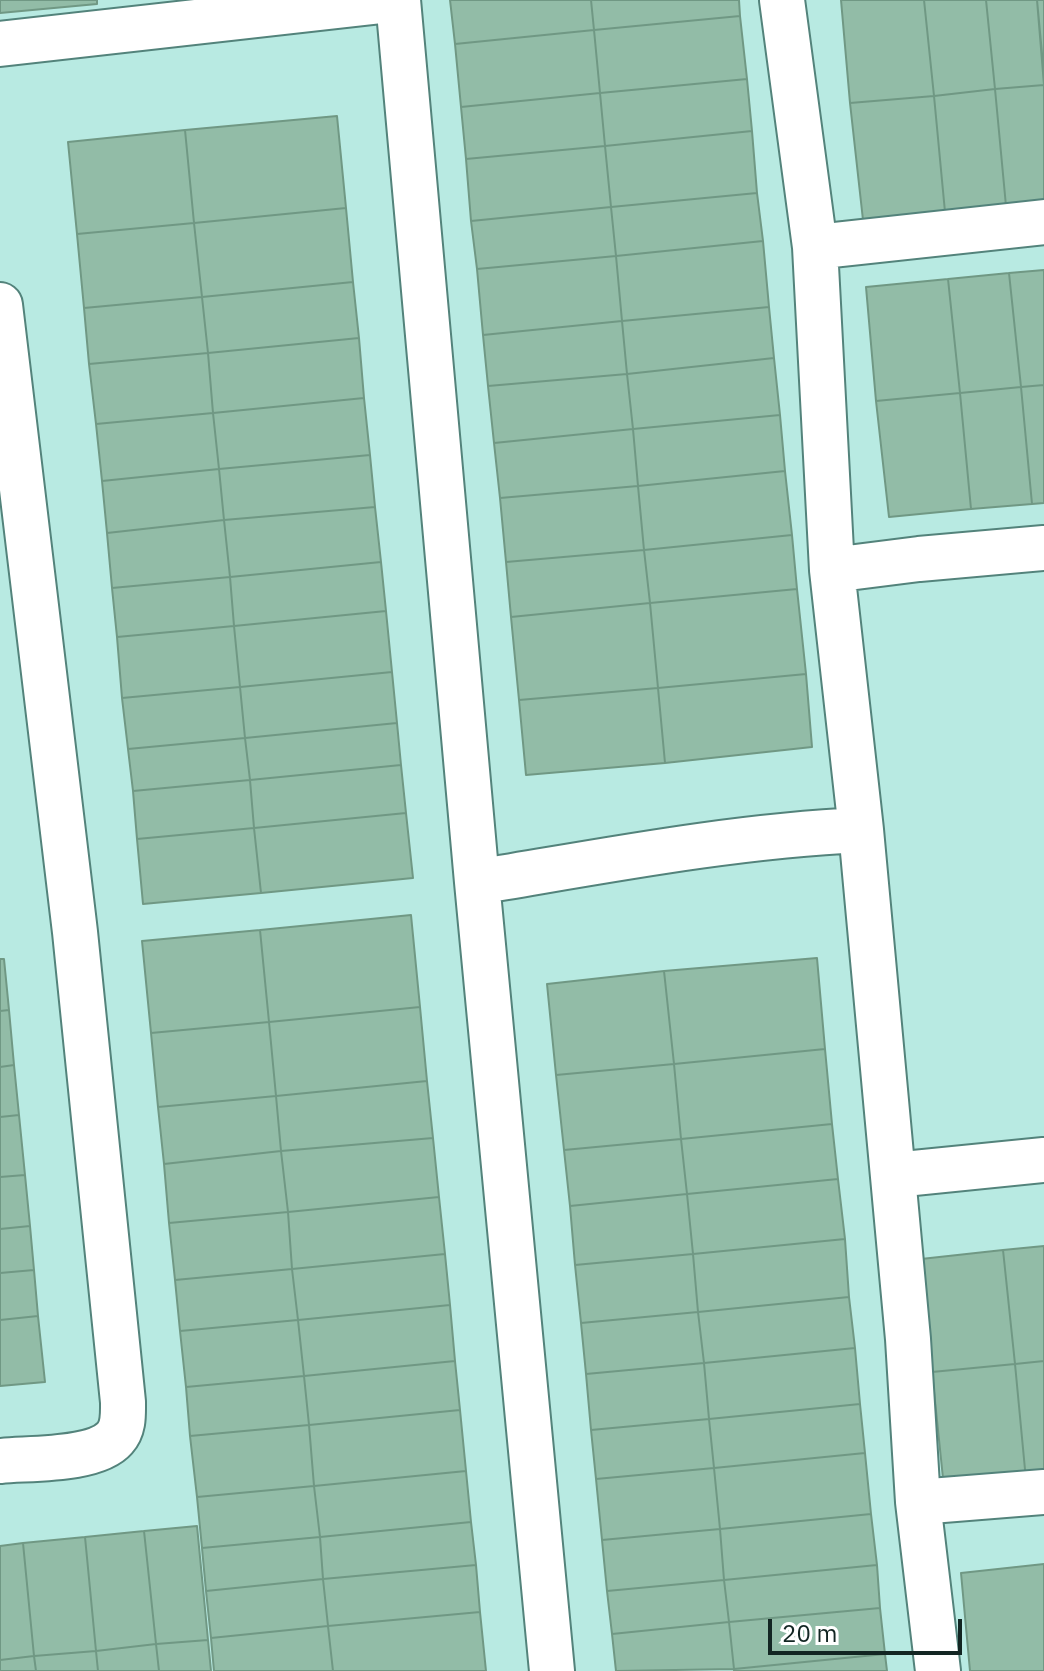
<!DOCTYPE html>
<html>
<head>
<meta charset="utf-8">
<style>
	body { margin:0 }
	#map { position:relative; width:1044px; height:1671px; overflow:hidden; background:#b8eae2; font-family:"IBM Plex Sans",sans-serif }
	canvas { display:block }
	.scale { position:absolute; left:768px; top:1619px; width:194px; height:36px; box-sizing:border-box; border:4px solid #132623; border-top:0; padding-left:10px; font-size:24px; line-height:28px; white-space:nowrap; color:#132623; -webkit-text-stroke:6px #fff; paint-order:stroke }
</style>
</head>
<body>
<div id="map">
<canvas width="1044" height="1671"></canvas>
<div class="scale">20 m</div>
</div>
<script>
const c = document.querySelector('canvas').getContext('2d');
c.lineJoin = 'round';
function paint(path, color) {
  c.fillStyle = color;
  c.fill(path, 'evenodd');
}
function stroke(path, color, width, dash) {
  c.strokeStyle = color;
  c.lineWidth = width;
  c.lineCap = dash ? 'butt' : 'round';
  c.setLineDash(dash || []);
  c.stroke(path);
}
const building = new Path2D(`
	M0 0H97V4L0 13Z
	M450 0H591L594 30 455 44Z
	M591 0H739L740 16 594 30Z
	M841 0H924L934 96 850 103Z
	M924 0H986L995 89 934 96Z
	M986 0H1037L1044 85 995 89Z
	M1037 0H1044V75Z
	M740 16 747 79 600 93 594 30Z
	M594 30 600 93 461 107 455 44Z
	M747 79 752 131 605 146 600 93Z
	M1044 85V202L1006 206 995 89Z
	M995 89 1006 206 945 212 934 96Z
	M600 93 605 146 466 159 461 107Z
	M934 96 945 212 863 220 850 103Z
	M337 116 346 208 194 223 185 130Z
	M185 130 194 223 77 234 68 142Z
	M752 131 757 193 611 207 605 146Z
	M605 146 611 207 471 221 466 159Z
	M757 193 763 241 616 256 611 207Z
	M611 207 616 256 477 269 471 221Z
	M346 208 353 282 202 297 194 223Z
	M194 223 202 297 84 308 77 234Z
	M763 241 769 307 622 321 616 256Z
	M616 256 622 321 483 335 477 269Z
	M1044 270V385L1021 387 1009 273Z
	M1009 273 1021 387 960 393 948 279Z
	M948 279 960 393 876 401 866 287Z
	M353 282 359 338 208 353 202 297Z
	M202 297 208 353 89 364 84 308Z
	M769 307 774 358 627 374 622 321Z
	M622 321 627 374 488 386 483 335Z
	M359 338 364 398 213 413 208 353Z
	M208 353 213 413 96 424 89 364Z
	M774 358 780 415 633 429 627 374Z
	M627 374 633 429 494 443 488 386Z
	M1044 385V503L1032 504 1021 387Z
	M1021 387 1032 504 971 509 960 393Z
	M960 393 971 509 889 517 876 401Z
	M364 398 370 455 219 469 213 413Z
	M213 413 219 469 102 481 96 424Z
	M780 415 785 471 638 486 633 429Z
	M633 429 638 486 500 498 494 443Z
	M370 455 375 507 224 520 219 469Z
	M219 469 224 520 107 533 102 481Z
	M785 471 792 535 644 550 638 486Z
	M638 486 644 550 506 562 500 498Z
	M375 507 381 562 230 577 224 520Z
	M224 520 230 577 112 588 107 533Z
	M792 535 797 589 650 603 644 550Z
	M644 550 650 603 511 617 506 562Z
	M381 562 386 611 234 626 230 577Z
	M230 577 234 626 117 637 112 588Z
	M797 589 806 674 658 688 650 603Z
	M650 603 658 688 519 700 511 617Z
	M386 611 392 672 240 687 234 626Z
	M234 626 240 687 122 698 117 637Z
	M392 672 397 723 245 738 240 687Z
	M806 674 812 747 665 763 658 688Z
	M240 687 245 738 128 749 122 698Z
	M658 688 665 763 526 775 519 700Z
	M397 723 401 765 250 780 245 738Z
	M245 738 250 780 133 791 128 749Z
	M401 765 406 813 254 828 250 780Z
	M250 780 254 828 137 839 133 791Z
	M406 813 413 878 261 893 254 828Z
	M254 828 261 893 143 904 137 839Z
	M411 915 420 1007 269 1022 260 930Z
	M260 930 269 1022 151 1033 142 941Z
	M817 958 825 1049 674 1064 664 971Z
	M0 959H4L9 1010 0 1011Z
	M664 971 674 1064 556 1075 547 984Z
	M420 1007 427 1081 276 1096 269 1022Z
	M9 1010 14 1065 0 1067V1011Z
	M269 1022 276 1096 158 1107 151 1033Z
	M825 1049 832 1124 681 1139 674 1064Z
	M674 1064 681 1139 564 1150 556 1075Z
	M14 1065 19 1115 0 1117V1067Z
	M427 1081 433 1138 281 1151 276 1096Z
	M276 1096 281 1151 164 1164 158 1107Z
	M19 1115 25 1175 0 1177V1117Z
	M832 1124 838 1179 687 1194 681 1139Z
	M433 1138 439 1197 288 1212 281 1151Z
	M681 1139 687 1194 570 1206 564 1150Z
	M281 1151 288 1212 169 1223 164 1164Z
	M25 1175 30 1226 0 1229V1177Z
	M838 1179 845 1239 693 1254 687 1194Z
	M687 1194 693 1254 575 1265 570 1206Z
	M439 1197 445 1254 292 1269 288 1212Z
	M288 1212 292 1269 175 1280 169 1223Z
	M30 1226 34 1270 0 1273V1229Z
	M845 1239 849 1297 698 1312 693 1254Z
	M1044 1246V1361L1015 1364 1003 1250Z
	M1003 1250 1015 1364 932 1372 921 1259Z
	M445 1254 450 1305 298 1320 292 1269Z
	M693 1254 698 1312 581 1323 575 1265Z
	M292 1269 298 1320 180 1331 175 1280Z
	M34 1270 38 1316 0 1320V1273Z
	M849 1297 855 1348 704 1363 698 1312Z
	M450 1305 455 1361 304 1376 298 1320Z
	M698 1312 704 1363 586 1374 581 1323Z
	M38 1316 45 1382 0 1386V1320Z
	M298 1320 304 1376 186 1387 180 1331Z
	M855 1348 860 1404 709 1419 704 1363Z
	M455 1361 460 1410 309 1425 304 1376Z
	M1044 1361V1479L1026 1480 1015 1364Z
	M704 1363 709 1419 591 1430 586 1374Z
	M1015 1364 1026 1480 944 1488 932 1372Z
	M304 1376 309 1425 190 1436 186 1387Z
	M860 1404 865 1453 714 1468 709 1419Z
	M460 1410 466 1471 314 1486 309 1425Z
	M709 1419 714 1468 596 1479 591 1430Z
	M309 1425 314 1486 197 1497 190 1436Z
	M865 1453 871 1514 720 1529 714 1468Z
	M714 1468 720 1529 602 1540 596 1479Z
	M466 1471 471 1522 320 1537 314 1486Z
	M314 1486 320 1537 202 1548 197 1497Z
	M871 1514 877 1565 724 1580 720 1529Z
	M471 1522 476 1565 323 1579 320 1537Z
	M197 1526 208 1640 156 1644 144 1531Z
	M720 1529 724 1580 607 1591 602 1540Z
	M144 1531 156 1644 96 1651 85 1537Z
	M85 1537 96 1651 34 1656 23 1543Z
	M320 1537 323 1579 206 1591 202 1548Z
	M23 1543 34 1656 0 1660V1546Z
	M1044 1564V1671H970L961 1573Z
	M476 1565 480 1612 328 1626 323 1579Z
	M877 1565 880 1608 729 1622 724 1580Z
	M323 1579 328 1626 211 1638 206 1591Z
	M724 1580 729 1622 612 1634 607 1591Z
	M880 1608 885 1654 734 1669 729 1622Z
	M480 1612 486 1671H333L328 1626Z
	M729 1622 734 1669 616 1671 612 1634Z
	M328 1626 333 1671H214L211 1638Z
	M208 1640 211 1671H159L156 1644Z
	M156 1644 159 1671H98L96 1651Z
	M96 1651 98 1671H36L34 1656Z
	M885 1654 887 1671H734V1669Z
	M34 1656 36 1671H0V1660Z`);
paint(building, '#92bca7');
stroke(building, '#709884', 2);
const minor = new Path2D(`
	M398 0 477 882 552 1671
	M782 0 815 247
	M0 44 391 0
	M0 305 75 932 123 1402C123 1415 124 1428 115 1438 95 1461 30 1458 0 1461
	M832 570 919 559 1044 548
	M861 830 908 1339 918 1502 938 1671
	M477 882C604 861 732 836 861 830L832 570 815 247 1044 222
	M894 1175 1044 1160
	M918 1502 1044 1492`);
stroke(minor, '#53837b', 48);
stroke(minor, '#fff', 44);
</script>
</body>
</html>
